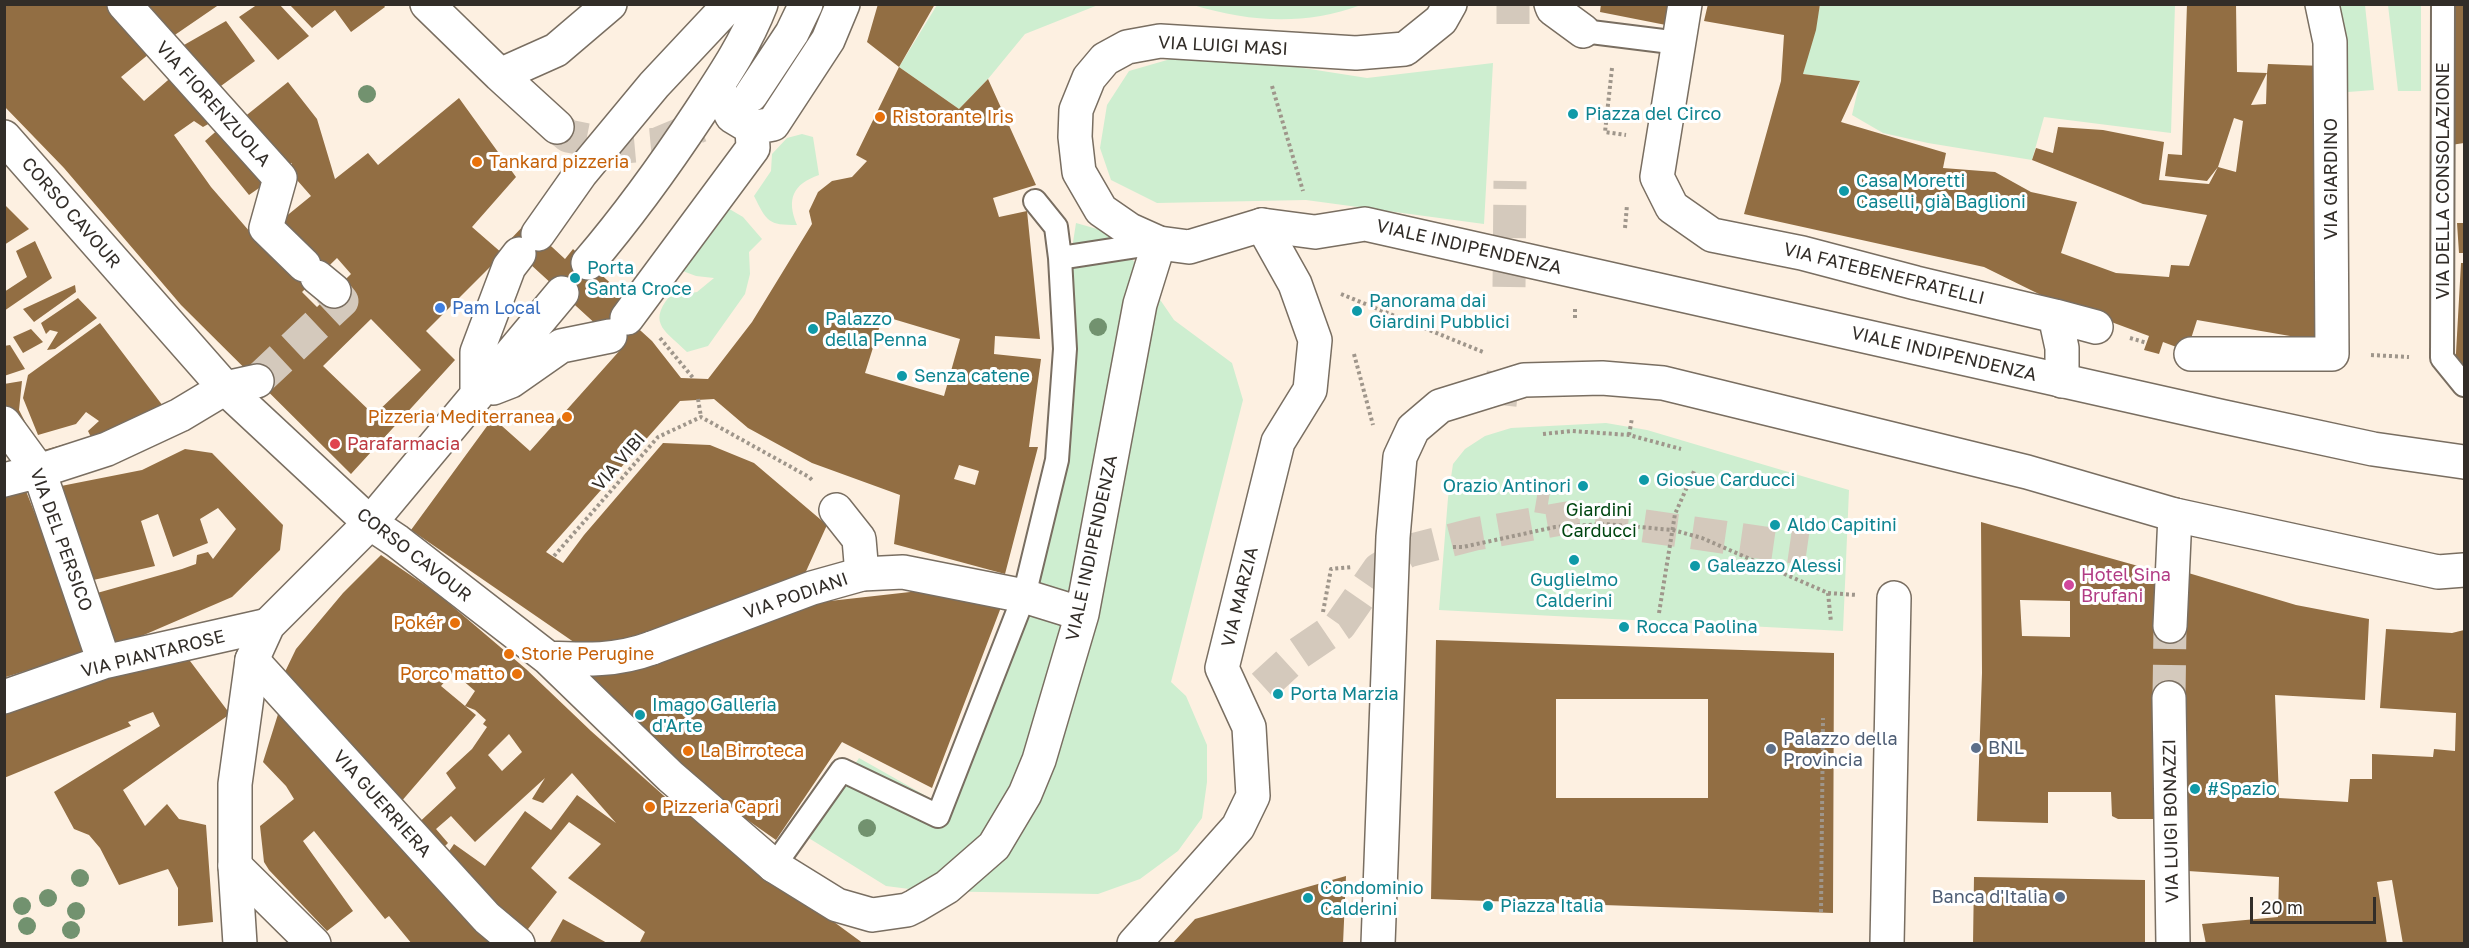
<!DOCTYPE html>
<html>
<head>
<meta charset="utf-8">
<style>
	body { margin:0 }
	#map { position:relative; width:2469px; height:948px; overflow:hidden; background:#fdf0e1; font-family:"Golos Text",sans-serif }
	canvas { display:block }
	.frame { position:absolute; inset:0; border:6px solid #322d28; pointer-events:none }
	.scale { position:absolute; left:2250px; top:897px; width:126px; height:27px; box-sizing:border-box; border:3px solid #322d28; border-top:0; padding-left:8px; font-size:18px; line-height:21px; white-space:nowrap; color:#322d28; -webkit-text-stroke:4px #fff; paint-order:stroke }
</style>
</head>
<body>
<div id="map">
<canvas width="2469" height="948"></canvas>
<div class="frame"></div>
<div class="scale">20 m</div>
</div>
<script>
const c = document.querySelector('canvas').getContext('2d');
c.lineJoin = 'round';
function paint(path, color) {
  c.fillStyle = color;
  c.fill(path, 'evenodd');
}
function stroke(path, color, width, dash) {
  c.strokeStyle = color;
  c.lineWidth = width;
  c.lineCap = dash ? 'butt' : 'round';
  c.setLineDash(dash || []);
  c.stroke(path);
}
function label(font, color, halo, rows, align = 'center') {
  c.font = font + ' "Golos Text",sans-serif';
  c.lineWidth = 6;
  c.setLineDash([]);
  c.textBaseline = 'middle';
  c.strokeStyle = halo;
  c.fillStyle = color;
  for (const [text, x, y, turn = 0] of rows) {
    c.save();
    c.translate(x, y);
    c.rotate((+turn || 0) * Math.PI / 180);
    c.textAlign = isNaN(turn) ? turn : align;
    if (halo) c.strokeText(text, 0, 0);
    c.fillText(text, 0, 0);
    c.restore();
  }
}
paint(new Path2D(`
	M937 5H1098L1025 34 988 79 959 109 899 67Z
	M1193 5H1361C1303 26 1251 22 1193 5Z
	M1820 5H2175L2171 133 2044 117 2032 160 1928 143 1883 133 1852 115 1860 81 1803 74Z
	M2338 5H2365L2374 90 2348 92Z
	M2388 5H2421V91H2398Z
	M1181 56 1265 62 1367 78 1493 63 1484 224 1306 200 1157 203 1111 180 1100 148 1107 105 1129 71Z
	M802 134 813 137 819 175C793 184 786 199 797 225 768 225 767 222 754 196L771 171 772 154 787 138Z
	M726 207 743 217 762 239 749 252 750 274 745 294 708 346 687 352C667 332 647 324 669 297L697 292 714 278 696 276 680 270Z
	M1076 223 1115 234 1174 320 1232 363 1243 400 1171 682 1186 696 1207 745V782L1202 818 1178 851 1140 879 1098 894 925 891 886 886 807 837 859 758 935 801 1018 588 1046 471 1054 365Z
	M1606 423 1647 430 1849 490 1843 631 1439 610 1448 498 1453 464 1465 449 1485 436 1511 428Z`), '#ceeed0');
paint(new Path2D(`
	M4 4H116L155 49 121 77 144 101 175 74 217 119 203 127 194 121 174 135 211 187 257 240 311 196 289 171 292 163 283 166 243 118 288 82 317 119 335 179 368 153 378 165 459 98 516 177 472 227 503 254 426 331 455 360 351 474 181 305 64 168 4 106ZM337 258 351 274 317 307 302 292ZM371 319 421 370 374 415 323 366Z
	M135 4H220L166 41Z
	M258 4H279L309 36 278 60 239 17Z
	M289 4H383L385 7 351 32 335 10 312 28Z
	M878 4H935L899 67 959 109 988 79 1036 185 993 198 999 217 1027 211 1040 339 995 336 994 354 1041 359 1029 447H1038L1005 574 894 544 900 495 812 463 748 428 714 399 680 401 546 552 563 563 584 535 663 443 710 445 754 463 827 525 803 578 651 641 581 647 411 530 493 418 530 451 622 348 507 243 526 223 565 259 573 249 629 300 619 311 652 341 681 378 708 379 752 322 812 224 809 211 818 192 832 181 852 177 867 161 856 155 899 67 867 42ZM883 316 960 339 944 396 865 373ZM959 465 979 471 975 485 954 479Z
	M1601 4H1675L1671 26 1600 12Z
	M1708 4H1820L1816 30 1803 74 1860 81 1841 122 1946 153 1943 168 1995 172 2031 192 2077 202 2061 253 2116 273 2169 277 2171 265 2189 266 2207 215 2143 204 2032 160 2036 148 2053 153 2058 127 2103 130 2164 142 2159 180 2209 184 2218 167 2207 181 2165 176 2168 154 2182 155 2187 4H2236L2237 72 2267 73 2268 64 2323 66 2325 342 2197 320 2187 351 2163 342 2159 354 2144 350 2149 336 2047 298 1984 267 1744 214 1781 81 1784 35 1704 21ZM2267 73 2266 104 2251 105ZM2234 118 2243 121 2236 172 2218 167Z
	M2449 4H2464V143L2451 145Z
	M226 21 255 61 210 94 177 49Z
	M221 127 272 179 249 195 205 141Z
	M4 204 29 229 4 245Z
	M2457 223H2464V253H2459Z
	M35 241 52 278 4 311V292L27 277 16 251Z
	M2461 263H2464V371H2455Z
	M75 285 76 292 34 322 23 309Z
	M78 298 97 318 55 349 47 350 58 332 50 330 46 334 41 323Z
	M100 323 166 410 36 460 4 417V384L22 381 19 410 40 451 91 437 88 431 99 421 86 412 76 424 38 435 23 398 28 375Z
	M31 329 43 342 23 353 13 337Z
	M10 345 25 369 4 376V346Z
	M185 449 212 453 283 525 280 550 232 597 109 650 90 595 182 569 196 564 197 555 208 552 213 559 236 529 218 508 200 519 208 543 173 557 158 514 141 521 155 566 89 581 56 487 142 470Z
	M26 491 56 567 86 652 6 677 4 497Z
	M1981 522 2156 571 2185 572 2296 605 2369 619 2365 700 2275 695 2279 798 2348 802 2350 779H2372V754L2433 757 2434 749 2455 751 2456 713 2380 708 2386 629 2452 633 2464 630V944H2403L2392 880 2377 882 2387 944H2206L2202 924 2278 917 2279 877 2188 871 2156 819H2118L2112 816 2111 792H2048V823L1977 821 1982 673ZM2020 600 2070 601V637L2022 636Z
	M381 555 438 594 526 669 591 731 672 803 864 944H639L645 932 568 878 601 844 569 822 531 868 557 892 521 938 441 863 454 844 485 866 525 811 551 830 577 795 616 823 572 773 543 803 532 799 545 778 475 842 451 816 436 829 448 843 437 854 413 828 456 788 446 773 472 749 487 727 483 724 486 720 475 710 465 706 476 715 400 803 282 678 296 649 343 593ZM453 672 475 691 465 706 441 686ZM509 734 522 752 502 771 488 755Z
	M937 589 1003 602 932 788 842 742 776 840 719 800 585 679 812 603Z
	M1436 640 1834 653 1833 913 1431 899ZM1556 699H1708V798H1556Z
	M184 653 230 714 123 790 145 826 167 804 179 819 206 825 213 922 178 926V888L168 869 119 885 100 848 89 835 74 829 54 792 160 726 153 712 128 722 131 726 4 778V712Z
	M279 711 504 944H412L389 916 385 919 314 831 303 841 353 911 327 931 269 870 264 862 260 826 294 799 286 786 263 762Z
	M1346 876 1343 944H1172L1195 919Z
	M1974 877 2145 880V944H1973Z
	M563 919 609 944H549Z`), '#926e43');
stroke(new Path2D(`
	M1513 24V4
	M1509 287 1510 181
	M1500 405 1504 365
	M1537 496 1549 498
	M1263 686 1299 653 1340 625 1379 569 1408 551 1475 534 1567 518 1582 517 1807 549`), '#d4c9bc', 33, [33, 16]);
stroke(new Path2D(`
	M257 381 342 301 334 291
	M2169 698 2170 626`), '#d4c9bc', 33, [33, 16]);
stroke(new Path2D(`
	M557 127 568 136 624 147 657 144 700 126`), '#d4c9bc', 33, [33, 16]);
const service = new Path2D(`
	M2443 4 2442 358 2464 385
	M1583 31 1679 43
	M1035 201 1056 227 1060 258
	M774 866 842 770 938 816 1024 596 1057 460 1065 349 1060 258 1157 243`);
const pedestrian = new Path2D(`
	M1551 4 1553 9 1583 31
	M836 510 859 539 862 574
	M370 523 397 541 548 658 671 777 774 866
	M548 658C585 660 617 661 652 648`);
const minor = new Path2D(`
	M124 4 280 178 266 228 304 265
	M1685 4 1657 177 1672 207 1712 235 1802 253 1916 283 2055 316 2062 348V381
	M4 137 225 388 370 523
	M317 277 334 291
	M2055 316 2096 327
	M2191 354H2332L2330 42 2322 4
	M4 423 39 471 104 662
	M4 480 39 471 107 449 180 415 225 388 257 381
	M2170 626 2175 515
	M652 648 812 588 862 574 903 572 1024 596 1082 614
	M252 660 487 918 518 944
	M4 697 104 662 268 625
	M2169 698 2173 944
	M235 866 314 944
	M774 866 837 905 872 915 907 910 915 906 947 887 994 846 1025 794 1039 760 1082 614 1140 304 1159 243
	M1134 944 1238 827 1253 796 1249 727 1222 668 1278 442 1310 390 1315 340 1295 284 1262 225
	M1887 944 1894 598`);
const tertiary = new Path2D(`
	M427 4 500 75 557 127
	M1450 4 1441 20 1405 49 1356 53 1160 41 1127 47 1105 59 1089 78 1076 110 1075 137 1079 172 1101 210 1130 230 1159 243 1189 247 1262 225 1315 232 1365 224 2220 416 2373 449 2464 462
	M500 75 556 50 610 4
	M717 86 732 116 752 128 773 124 828 40 843 4
	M751 95 792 33 806 4
	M538 234 581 173 654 85 730 4
	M588 263C629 215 665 165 700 112 723 77 746 43 761 4
	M627 318 753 148 752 128
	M493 388 511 381 561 346 610 336
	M477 395V352L509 267 519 254
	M240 944 235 866V784L252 660 268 625 370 523 562 293
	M1378 944 1393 537 1400 457 1413 429 1440 406 1524 380 1602 378 1663 383 2027 472 2175 515 2438 572 2464 570`);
stroke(service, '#796e61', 26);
stroke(pedestrian, '#796e61', 36);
stroke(minor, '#796e61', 36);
stroke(tertiary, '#796e61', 36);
stroke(new Path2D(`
	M1612 68 1605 132 1626 135
	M1272 86 1303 191
	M1625 228 1627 205
	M1341 294 1483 352
	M1575 309V320
	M660 338 694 379
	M2130 338 2147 343
	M1354 354 1373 425
	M2371 355 2409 357
	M698 399 701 417
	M1543 434 1572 431 1629 435 1681 449
	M1629 435 1632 418
	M1453 547H1463L1555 527 1605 524 1673 530 1702 538 1828 593 1831 622
	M554 556 658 437 701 417 809 477 813 481
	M1828 593 1857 595
	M1323 612 1331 569 1353 567
	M1659 613 1675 514 1695 469
	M1821 912 1823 718`), '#9f968b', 4, [3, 3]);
stroke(service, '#fff', 22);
stroke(pedestrian, '#fff', 33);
stroke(minor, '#fff', 33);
stroke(tertiary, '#fff', 33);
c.fillStyle = '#72926f';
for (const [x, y] of [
	[367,94],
	[1098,327],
	[867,828],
	[80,878],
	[48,898],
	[22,906],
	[76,911],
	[27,926],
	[71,930]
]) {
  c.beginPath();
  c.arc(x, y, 9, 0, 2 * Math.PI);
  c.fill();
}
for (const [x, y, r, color] of [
	[1573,114,6,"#0f9aa8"],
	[880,117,6,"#e8710a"],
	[477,162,6,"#e8710a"],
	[1844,191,6,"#0f9aa8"],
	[575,278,6,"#0f9aa8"],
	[440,308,6,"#3f7fe0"],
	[1357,311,6,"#0f9aa8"],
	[813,329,6,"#0f9aa8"],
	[902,376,6,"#0f9aa8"],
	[567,417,6,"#e8710a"],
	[335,444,6,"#e0444e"],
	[1644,480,6,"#0f9aa8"],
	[1583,486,6,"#0f9aa8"],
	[1775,525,6,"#0f9aa8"],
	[1574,560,6,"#0f9aa8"],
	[1695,566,6,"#0f9aa8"],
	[2069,585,6,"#d1479c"],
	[455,623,6,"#e8710a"],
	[1624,627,6,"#0f9aa8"],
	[509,654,6,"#e8710a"],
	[517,674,6,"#e8710a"],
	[1278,694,6,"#0f9aa8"],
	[640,715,6,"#0f9aa8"],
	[1976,748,6,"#5c6f8a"],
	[1771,749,6,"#5c6f8a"],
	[688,751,6,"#e8710a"],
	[2195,789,6,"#0f9aa8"],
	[650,807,6,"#e8710a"],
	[2060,897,6,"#5c6f8a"],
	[1308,898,6,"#0f9aa8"],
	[1488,906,6,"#0f9aa8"]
]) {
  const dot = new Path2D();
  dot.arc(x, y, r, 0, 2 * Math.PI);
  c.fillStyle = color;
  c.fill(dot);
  stroke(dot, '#fff', 2);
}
label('18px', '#322d28', '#fff', [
	["VIA LUIGI MASI",1223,46,3],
	["VIA FIORENZUOLA",213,104,48],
	["VIA GIARDINO",2331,179,-90],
	["VIA DELLA CONSOLAZIONE",2443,181,-90],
	["CORSO CAVOUR",71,213,49],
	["VIALE INDIPENDENZA",1469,247,13],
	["VIA FATEBENEFRATELLI",1884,274,14],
	["VIALE INDIPENDENZA",1944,354,13],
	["VIA VIBI",619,462,-49],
	["VIA DEL PERSICO",61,540,70],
	["VIALE INDIPENDENZA",1092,548,-78],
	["CORSO CAVOUR",414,555,38],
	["VIA PODIANI",796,596,-19],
	["VIA MARZIA",1240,597,-76],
	["VIA PIANTAROSE",153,654,-14],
	["VIA GUERRIERA",382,804,48],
	["VIA LUIGI BONAZZI",2171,821,-91]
]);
label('18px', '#0d838f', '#fff', [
	["Piazza del Circo",1585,114],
	["Casa Moretti",1856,181],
	["Caselli, già Baglioni",1856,202],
	["Porta",587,268],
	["Santa Croce",587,289],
	["Panorama dai",1369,301],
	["Giardini Pubblici",1369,322],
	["Palazzo",825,319],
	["della Penna",825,340],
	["Senza catene",914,376],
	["Giosue Carducci",1656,480],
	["Orazio Antinori",1571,486,"right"],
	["Aldo Capitini",1787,525],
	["Galeazzo Alessi",1707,566],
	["Guglielmo",1574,580,"center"],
	["Calderini",1574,601,"center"],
	["Rocca Paolina",1636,627],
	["Porta Marzia",1290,694],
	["Imago Galleria",652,705],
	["d'Arte",652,726],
	["#Spazio",2207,789],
	["Condominio",1320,888],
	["Calderini",1320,909],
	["Piazza Italia",1500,906]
], 'left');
label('18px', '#c56008', '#fff', [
	["Ristorante Iris",892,117],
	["Tankard pizzeria",489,162],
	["Pizzeria Mediterranea",555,417,"right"],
	["Pokér",443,623,"right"],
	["Storie Perugine",521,654],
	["Porco matto",505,674,"right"],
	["La Birroteca",700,751],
	["Pizzeria Capri",662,807]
], 'left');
label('18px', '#366cbe', '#fff', [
	["Pam Local",452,308]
], 'left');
label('18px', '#be3a42', '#fff', [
	["Parafarmacia",347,444]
], 'left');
label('18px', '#004611', '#fff', [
	["Giardini",1599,510],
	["Carducci",1599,531]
]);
label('18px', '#b23c85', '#fff', [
	["Hotel Sina",2081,575],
	["Brufani",2081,596]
], 'left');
label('18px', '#4e5e75', '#fff', [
	["Palazzo della",1783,739],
	["Provincia",1783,760],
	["BNL",1988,748],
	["Banca d'Italia",2048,897,"right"]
], 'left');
</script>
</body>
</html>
